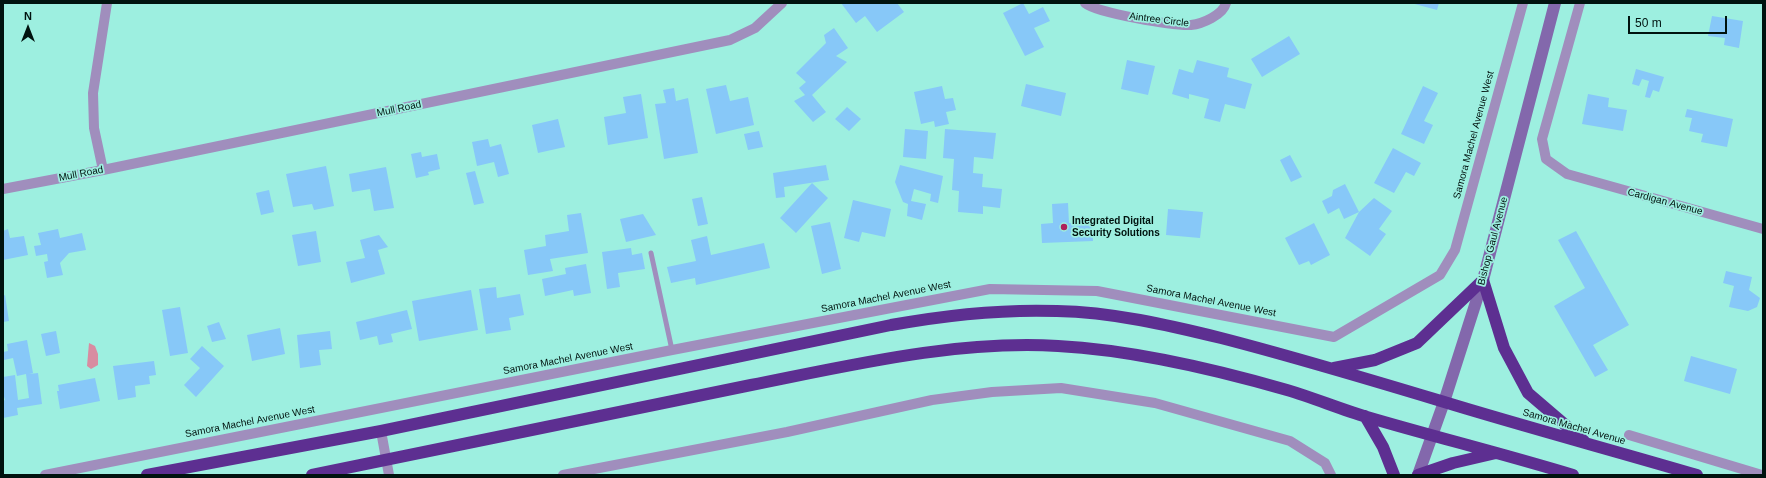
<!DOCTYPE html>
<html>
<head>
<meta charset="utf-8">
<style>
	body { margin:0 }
	#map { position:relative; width:1766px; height:478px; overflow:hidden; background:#9defe0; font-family:Helvetica,sans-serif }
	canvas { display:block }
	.frame { position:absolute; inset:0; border:4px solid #00130f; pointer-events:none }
	.north { position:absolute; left:8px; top:8px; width:40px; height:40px; -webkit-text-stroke:3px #9defe0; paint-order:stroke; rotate:0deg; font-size:11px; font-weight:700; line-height:16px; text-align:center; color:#00130f }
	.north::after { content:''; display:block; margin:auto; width:14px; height:18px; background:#00130f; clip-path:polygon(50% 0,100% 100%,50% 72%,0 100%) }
	.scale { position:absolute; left:1628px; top:16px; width:99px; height:18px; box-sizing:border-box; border:2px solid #00130f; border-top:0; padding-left:5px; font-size:12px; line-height:14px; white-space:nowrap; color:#00130f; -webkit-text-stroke:3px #9defe0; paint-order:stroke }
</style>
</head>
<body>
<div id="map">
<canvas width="1766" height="478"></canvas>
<div class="frame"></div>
<div class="north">N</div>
<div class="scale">50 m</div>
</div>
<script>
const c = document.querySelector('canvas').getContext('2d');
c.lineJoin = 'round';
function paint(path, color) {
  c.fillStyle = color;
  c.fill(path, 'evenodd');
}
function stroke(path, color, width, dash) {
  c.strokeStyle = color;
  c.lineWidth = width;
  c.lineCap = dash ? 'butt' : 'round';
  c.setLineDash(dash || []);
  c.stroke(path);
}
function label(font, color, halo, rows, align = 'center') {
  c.font = font + ' Helvetica,sans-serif';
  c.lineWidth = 3.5;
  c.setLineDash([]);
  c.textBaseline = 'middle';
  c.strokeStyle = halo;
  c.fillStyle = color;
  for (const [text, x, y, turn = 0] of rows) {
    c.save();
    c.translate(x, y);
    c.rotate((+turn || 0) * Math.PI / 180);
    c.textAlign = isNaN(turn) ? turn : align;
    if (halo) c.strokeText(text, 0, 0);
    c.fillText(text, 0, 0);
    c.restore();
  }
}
paint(new Path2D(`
	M89 343 95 346 98 354V365L91 369 87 366Z`), '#d88ca1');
paint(new Path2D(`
	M841 3H897L904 12 877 32 865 16 856 23Z
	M1023 3 1029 14 1043 7 1050 21 1034 28 1044 47 1025 56 1003 13Z
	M1411 3H1439L1437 10Z
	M1712 16 1743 21 1739 48 1724 45 1725 38 1708 36Z
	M834 28 848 48 836 56 847 62 812 95 826 112 813 122 794 101 805 95 799 88 806 82 796 73 826 43 824 35Z
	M1289 36 1300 54 1262 77 1251 59Z
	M1127 60 1155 66 1148 95 1121 89Z
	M1197 60 1229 68 1227 77 1252 84 1245 109 1225 104 1220 122 1204 118 1209 99 1189 94V99L1172 94 1179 69 1193 73Z
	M1636 69 1664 77 1659 92 1653 90 1650 98 1645 97 1649 81 1642 79 1639 86 1632 84Z
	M1026 84 1066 93 1061 116 1021 106Z
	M726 85 730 101 748 97 754 125 716 134 706 89Z
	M942 86 945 99 953 98 956 110 946 112 949 124 935 127 934 121 921 124 914 92Z
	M1423 86 1438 93 1424 121 1433 125 1424 144 1401 134Z
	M674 88 676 101 688 98 698 153 664 159 655 104 666 103 663 90Z
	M641 94 648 138 608 145 604 117 626 113 623 97Z
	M1588 94 1609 98 1608 107 1627 110 1623 131 1582 124Z
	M847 107 861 119 849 131 835 119Z
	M1687 109 1733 119 1727 147 1701 142 1703 134 1689 131 1692 118 1685 117Z
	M558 119 565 147 538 153 532 125Z
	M905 129 928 131 926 159 903 157Z
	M945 129 996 133 993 159 974 157 973 173 983 174 982 187 1002 189 1000 208 983 206V214L958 212 959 191 952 190 954 159 943 158Z
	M759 131 763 147 748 150 744 134Z
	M488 139 490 147 501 144 509 174 498 177 494 162 477 166 472 142Z
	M1393 148 1421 163 1414 176 1406 172 1394 193 1374 183Z
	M421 152 422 157 437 154 440 169 428 172 429 175 416 178 411 154Z
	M1290 155 1302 177 1291 182 1280 160Z
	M826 165 829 180 784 187 785 197 776 198 773 173Z
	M900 165 943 176 938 203 930 201 931 194 914 189 911 201 926 204 922 220 907 216 908 204 903 202 895 182Z
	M326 166 334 206 314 210 312 204 293 207 286 174Z
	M386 167 394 208 374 211 370 189 352 192 349 174Z
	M475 171 484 203 474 205 466 173Z
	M812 183 828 198 796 233 780 218Z
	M1345 184 1359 212 1344 219 1339 208 1328 214 1322 201 1332 196 1333 190Z
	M269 190 274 212 261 215 256 193Z
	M702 197 708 224 698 226 692 199Z
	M1374 198 1392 211 1379 229 1386 234 1370 256 1345 238 1359 212Z
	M853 200 891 209 885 237 862 232 859 242 844 238Z
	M1068 203 1069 223 1092 222 1093 241 1042 243 1041 224 1053 223 1052 204Z
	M1168 209 1203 212 1200 238 1166 235Z
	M581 213 588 253 550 259 553 271 528 275 524 250 546 246 545 235 569 231 567 215Z
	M643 214 656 235 626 242 620 219Z
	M830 222 841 269 822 274 811 226Z
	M1314 223 1330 255 1311 265 1309 261 1299 265 1285 238Z
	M8 229 10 238 24 236 28 255 3 260V231Z
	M58 229 60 238 82 233 86 250 69 253 60 263 63 275 47 278 44 262 48 261 47 254 36 256 34 246 41 245 38 233Z
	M316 231 321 262 298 266 292 235Z
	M1576 231 1629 325 1593 345 1608 370 1595 377 1554 306 1585 288 1558 240Z
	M379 235 388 247 378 250 385 274 351 283 346 262 365 258 360 240Z
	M707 236 711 255 764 243 770 268 696 285 695 278 671 283 667 267 696 261 691 240Z
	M631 248 632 255 642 253 645 269 618 273 620 287 607 289 602 252Z
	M586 264 591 293 574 296 573 290 545 296 542 279 566 274 565 268Z
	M1726 271 1752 277 1749 290 1760 298 1757 307 1748 311 1729 307 1734 286 1723 283Z
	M496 287 497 298 520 294 524 315 509 318 511 330 486 334 479 289Z
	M471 290 478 330 419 341 412 301Z
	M5 295 9 321 3 322V296Z
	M180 307 188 353 170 356 162 310Z
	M407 310 412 329 391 334 393 342 379 345 377 336 360 340 356 322Z
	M219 322 226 339 212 342 207 326Z
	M280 328 285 354 252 361 247 335Z
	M56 331 60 353 46 356 41 334Z
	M330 331 332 349 319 350 321 365 300 368 297 335Z
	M27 340 33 373 29 374 38 373 42 404 17 408 18 415 3 418V401L5 400 3 393V377L15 375 18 400 29 398 26 374 17 376 13 358 4 360 3 352 8 351 7 344Z
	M202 346 224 366 196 397 184 385 200 368 190 359Z
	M1691 356 1737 369 1730 394 1684 381Z
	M154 361 156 375 149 376 150 384 135 386 136 397 118 400 113 366Z
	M95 378 100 401 60 409 57 391H59L58 385Z`), '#87c8f8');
stroke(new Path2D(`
	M651 253 672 350`), '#a08ebd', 5);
stroke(new Path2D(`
	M1085 3C1098 13 1173 26 1191 25 1202 24 1223 15 1226 3
	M1580 3 1542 139 1546 159 1567 174 1763 229
	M103 170 94 128 93 93 107 3
	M3 189 103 170 730 40 755 28 782 3
	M381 431 389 475
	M1629 435 1762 475
	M45 475 672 350 990 289 1097 291 1334 337 1440 275 1455 250 1523 3
	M563 475 787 432 932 400 992 392 1061 388 1155 403 1290 441 1325 463 1331 475`), '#a08ebd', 10);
stroke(new Path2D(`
	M1418 475 1444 402 1483 280 1555 3`), '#8368ac', 12);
stroke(new Path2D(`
	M1334 368 1375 360 1417 343 1483 280 1504 348 1528 393 1584 441
	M1365 416 1383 447 1394 475
	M147 475 381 431 891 325C946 315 1001 309 1057 311 1112 312 1168 325 1221 338 1295 357 1368 379 1441 401 1526 427 1612 450 1697 475
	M312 475C459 446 604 414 751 385 852 365 955 340 1058 346 1134 350 1214 369 1287 390 1314 398 1340 409 1367 417 1435 437 1504 454 1573 475
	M1418 475 1453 463 1496 453`), '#5d2f91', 12);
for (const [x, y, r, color] of [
	[1064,227,4,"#ae215c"]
]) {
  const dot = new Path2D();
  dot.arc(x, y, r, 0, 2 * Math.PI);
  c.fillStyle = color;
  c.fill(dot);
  stroke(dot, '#9defe0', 1.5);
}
label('10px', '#00130f', '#9defe0', [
	["Aintree Circle",1159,20,7],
	["Mull Road",399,109,-12],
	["Samora Machel Avenue West",1474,135,-75],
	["Mull Road",81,174,-11],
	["Cardigan Avenue",1665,202,15],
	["Bishop Gaul Avenue",1493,241,-75],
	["Samora Machel Avenue West",886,297,-11],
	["Samora Machel Avenue West",1211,301,11],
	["Samora Machel Avenue West",568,359,-11],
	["Samora Machel Avenue West",250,422,-11],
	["Samora Machel Avenue",1574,427,16]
]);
label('bold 10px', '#00130f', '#9defe0', [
	["Integrated Digital",1072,221],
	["Security Solutions",1072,233]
], 'left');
</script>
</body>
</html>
